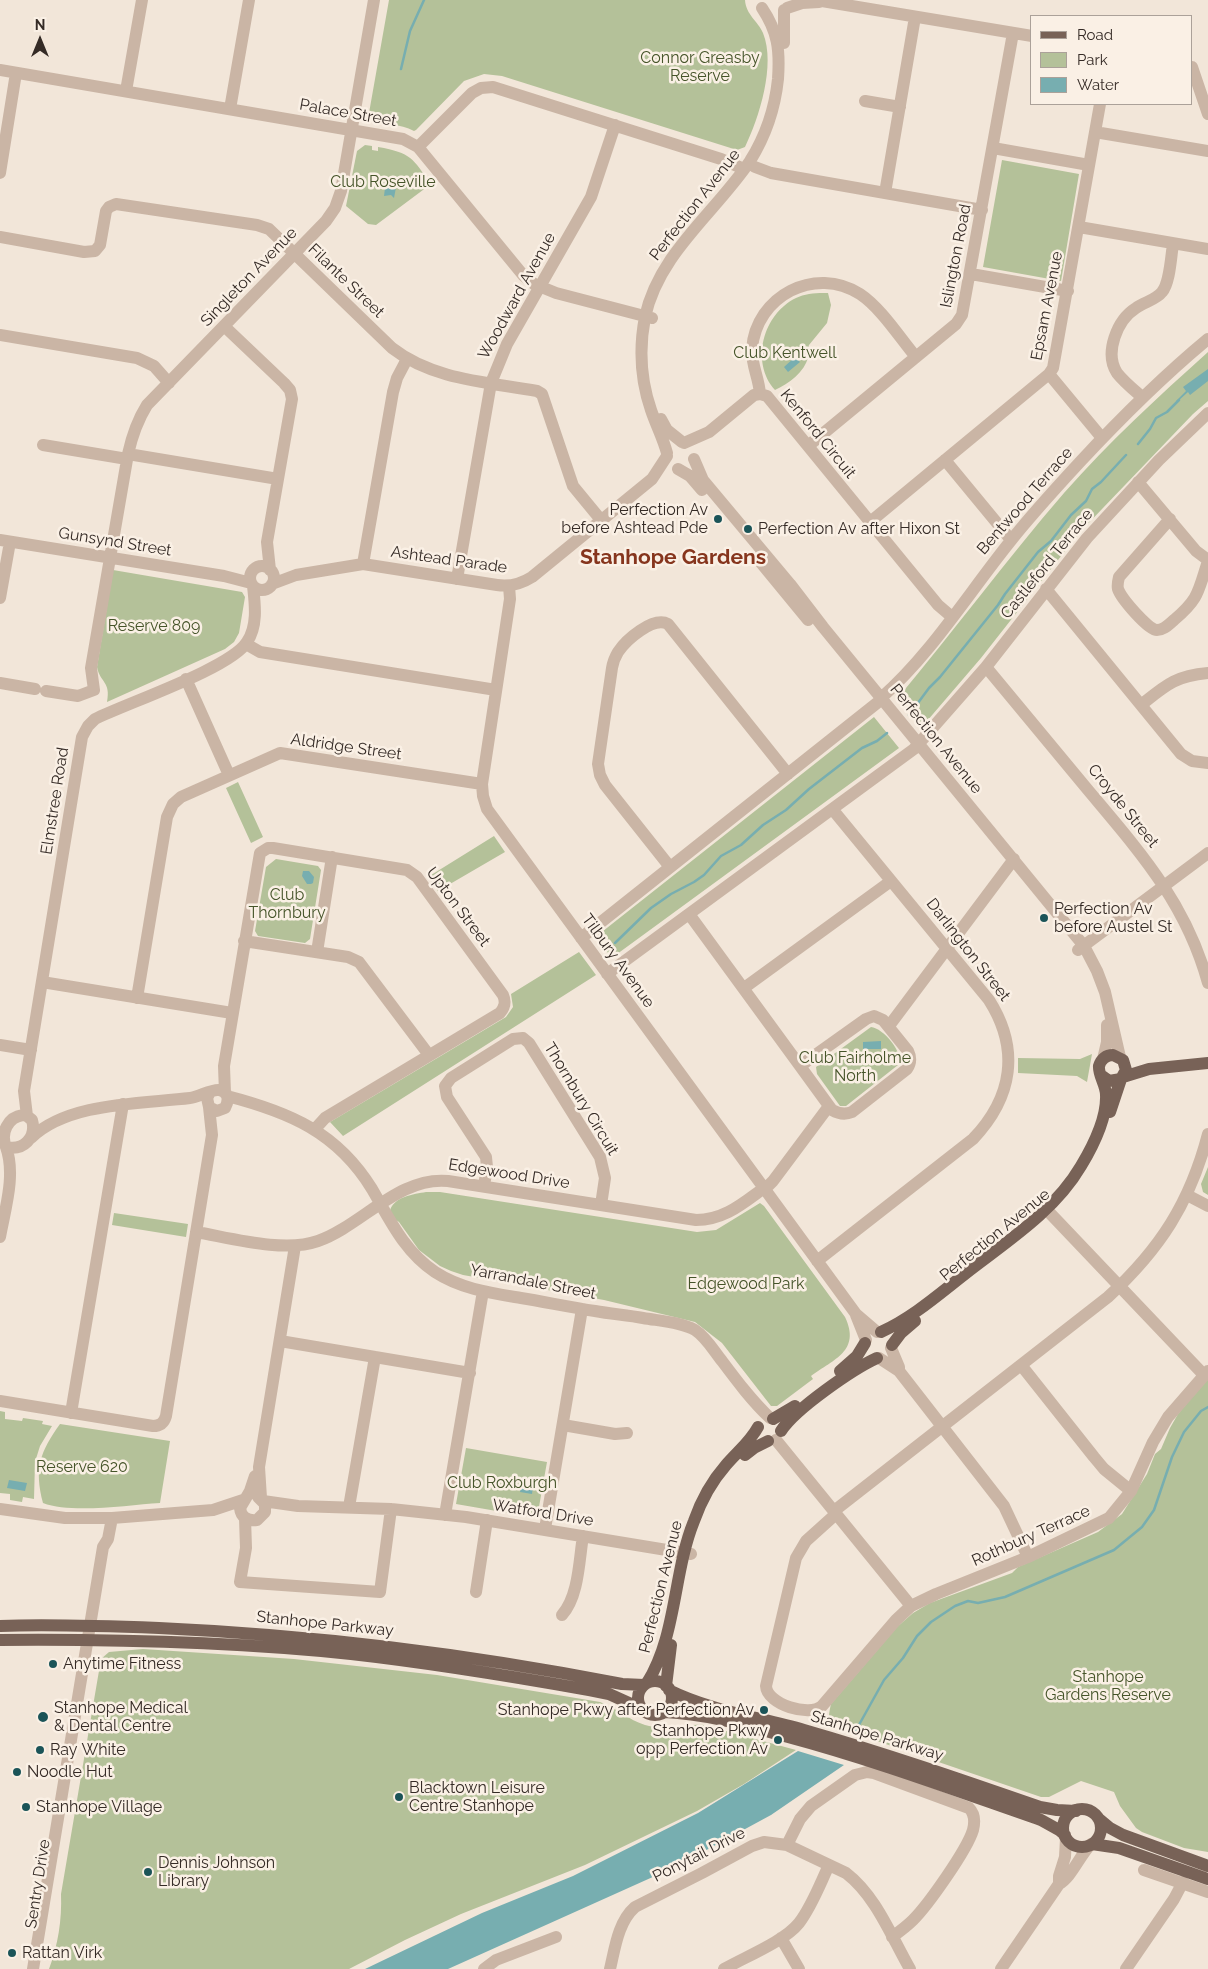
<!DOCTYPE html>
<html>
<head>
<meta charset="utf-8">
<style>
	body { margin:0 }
	#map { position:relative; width:1208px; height:1969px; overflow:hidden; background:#f2e6d9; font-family:Raleway,sans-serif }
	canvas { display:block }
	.legend { position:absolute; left:1030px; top:15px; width:162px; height:90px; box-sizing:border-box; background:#faf0e5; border:1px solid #aba199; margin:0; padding:6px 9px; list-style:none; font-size:15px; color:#352b26 }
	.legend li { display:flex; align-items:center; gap:10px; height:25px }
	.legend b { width:25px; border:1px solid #aba199 }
	.north { position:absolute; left:15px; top:15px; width:50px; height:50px; -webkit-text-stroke:4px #faf0e5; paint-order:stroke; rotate:0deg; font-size:14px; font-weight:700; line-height:20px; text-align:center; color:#352b26 }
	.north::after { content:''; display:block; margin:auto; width:18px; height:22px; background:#352b26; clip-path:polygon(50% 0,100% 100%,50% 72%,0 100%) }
</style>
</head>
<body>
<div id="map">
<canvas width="1208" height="1969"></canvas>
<ul class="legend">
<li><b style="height:6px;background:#786257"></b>Road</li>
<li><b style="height:14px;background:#b4c199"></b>Park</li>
<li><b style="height:14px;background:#77aeb0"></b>Water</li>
</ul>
<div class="north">N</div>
</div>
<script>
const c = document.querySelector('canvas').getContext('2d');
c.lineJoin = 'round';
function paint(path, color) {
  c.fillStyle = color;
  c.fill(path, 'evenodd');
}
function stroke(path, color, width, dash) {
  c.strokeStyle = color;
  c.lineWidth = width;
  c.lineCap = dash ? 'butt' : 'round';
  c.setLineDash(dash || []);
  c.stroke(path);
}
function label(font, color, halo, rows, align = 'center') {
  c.font = font + ' Raleway,sans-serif';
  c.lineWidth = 5;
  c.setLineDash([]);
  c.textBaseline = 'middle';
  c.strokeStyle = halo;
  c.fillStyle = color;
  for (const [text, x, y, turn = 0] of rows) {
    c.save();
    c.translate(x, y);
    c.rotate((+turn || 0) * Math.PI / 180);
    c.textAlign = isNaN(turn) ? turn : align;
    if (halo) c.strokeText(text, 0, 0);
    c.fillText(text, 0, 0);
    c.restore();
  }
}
paint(new Path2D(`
	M389 0H745C746 15 758 21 763 33 776 65 759 118 745 147L737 150 502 76 484 74 464 81 416 130 414 131C400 123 384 126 370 119L369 113Z
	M365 145 372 146V150L378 151V147C412 153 412 158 431 184L376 225 368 224 346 206 357 151Z
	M1002 160 1079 174 1061 281 983 267Z
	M823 293H828L831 305 827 323 809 345C807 350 809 353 808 357 805 372 788 384 775 390 750 362 763 314 796 298 804 294 814 293 823 293Z
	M1208 352V401L1193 414 1080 532 981 658 921 728 897 699C954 631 1006 560 1064 493 1109 442 1158 397 1208 352Z
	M113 570 242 592 245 597 239 633 234 642 225 649 107 702C111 681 100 683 97 667Z
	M874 717 899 748 613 957 606 951 598 935Z
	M238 782 263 837 251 843 226 788Z
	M494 836 505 852 438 891 428 877Z
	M276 859 318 866 321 870 310 939 305 943 258 936 255 931 266 867Z
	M579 952 596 975 343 1136 330 1122 506 1017 513 1007 511 994Z
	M871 1027C883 1028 905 1053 898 1065L846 1106H840L817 1074 816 1067Z
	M1092 1054 1087 1082 1077 1076 1018 1073V1058L1080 1059Z
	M1208 1167V1195L1203 1192 1201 1184Z
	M426 1192H440L697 1232 716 1230 760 1203 764 1206 845 1317C861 1351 834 1359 811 1376L813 1379 777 1406H771L722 1343 695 1322 604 1300 463 1275 451 1271 440 1266 419 1250 399 1222 393 1218 390 1211C393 1197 414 1194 426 1192Z
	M114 1213 188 1224 186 1237 112 1225Z
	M1208 1378V1852L1184 1848 1142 1832 1136 1828 1120 1806 1114 1792 1081 1781 1049 1797H1041L874 1740 871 1735 858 1734 833 1726C827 1720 829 1713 831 1704L897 1627 913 1613 930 1603 1012 1573 1018 1567 1098 1532 1122 1514 1147 1474 1155 1454 1161 1449 1170 1428 1178 1414Z
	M0 1411 5 1412V1419L22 1421 23 1418 43 1421 42 1424 52 1426 40 1446 35 1462 34 1499 23 1497 22 1502 10 1500V1494L0 1493Z
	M60 1424 170 1441 160 1503C128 1505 72 1514 43 1503 34 1468 40 1452 60 1424Z
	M466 1448 547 1462 537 1518 456 1504Z
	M143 1649 294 1659 437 1675 600 1702C616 1708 629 1720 645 1725 664 1731 685 1723 704 1725L796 1750 744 1784 697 1811 585 1865 461 1914 405 1940 349 1969H49C58 1945 62 1920 61 1894L101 1659 109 1652Z`), '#b4c199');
paint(new Path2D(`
	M386 180 397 182 394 198 391 195 384 196Z
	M795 357 800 362 788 372 784 367Z
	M1208 369V381L1190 395 1188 392 1177 402 1176 401 1186 391 1183 387Z
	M303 871H309L314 877 313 883 311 884H307L302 876Z
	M881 1041V1049H863V1042Z
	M9 1480 27 1483 25 1491 7 1488Z
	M521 1484 533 1486 532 1494 520 1492Z
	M798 1751 844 1765 771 1815 675 1867 448 1969H365L482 1913 573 1876 698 1813Z`), '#77aeb0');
stroke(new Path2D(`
	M401 69 410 31 424 0
	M1138 444 1150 429 1156 418 1167 412 1179 400
	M909 715 929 688 940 677 998 605 1005 594 1038 552 1051 541 1071 515 1086 501 1092 489 1101 482 1126 455
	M615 943 651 908 671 894 694 882 704 875 721 856 741 845 763 825 786 810 809 789 862 748 877 741 887 733
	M855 1732 884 1680 903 1658 917 1636 931 1622 955 1606 968 1601 978 1603 1005 1597 1114 1550 1142 1527 1154 1510 1172 1457 1184 1432 1201 1411 1208 1407`), '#77aeb0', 2.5);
stroke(new Path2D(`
	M816 0 1032 36
	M787 8 802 3 819 2
	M784 10V43
	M1192 67 1208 114
	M0 70 403 139 418 147 523 275 534 284 556 293 652 318
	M126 91 142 0
	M865 101 900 107
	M230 109 249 0
	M1095 132 1208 151
	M418 147 472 93 481 88 493 87 721 159 744 169
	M993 148 1089 165
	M755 167 771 173 982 210
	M0 173 16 73
	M885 193 915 17
	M1079 227 1208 249
	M0 237 84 252 95 251 100 245 106 211 109 207 116 204 257 225 269 229 392 348C433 380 488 382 537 391L542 394 573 486 601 520
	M971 274 1068 291
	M224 326 284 383 290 390 292 399 267 542 270 570
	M0 335 137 358 154 366 169 383
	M1049 374 1102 438
	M760 394 767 396 938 605 952 617
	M760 394C759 378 751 364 752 349 756 296 815 265 860 294 881 308 900 338 916 357
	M1142 397C1134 390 1124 382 1117 373 1104 353 1117 320 1136 308 1144 302 1156 300 1162 292 1170 283 1171 256 1173 244
	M661 419 667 430 682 442
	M684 443 709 432 754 395 760 394
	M43 445 127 459
	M808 446 956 324 962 315 1013 33
	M667 453C663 438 656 425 651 410 641 381 639 348 645 317 659 253 715 213 750 161 765 137 775 108 778 79 780 50 778 32 762 8
	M128 454 278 479
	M694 459 703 480 790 584 823 627 1084 946 1097 971 1105 992 1120 1057
	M945 460 1011 540
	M678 469 690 476 702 490
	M1138 482 1196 551 1208 560
	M1170 519 1119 577C1118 581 1117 585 1118 589 1121 598 1148 630 1157 630 1164 630 1169 624 1174 620 1199 599 1198 592 1208 561
	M870 522 1049 374 1053 368 1100 104
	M0 540 224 576 251 583
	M757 558 808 620
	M363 564 393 392 397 378 407 359
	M250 578a12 12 0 1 1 24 0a12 12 0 1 1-24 0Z
	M457 579 491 383 507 344 591 197 615 125
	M272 584 296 575 363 564 497 585C510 587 521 584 532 577L652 479 667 456
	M509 586 510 599 482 784 483 796 487 809 856 1314 877 1332
	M1046 589 1181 754 1192 761 1208 763
	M0 598 10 542
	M246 644 260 652 496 690
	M986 667C1020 708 1054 749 1088 790 1140 852 1186 903 1208 983
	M186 679 229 775
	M0 683 35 689
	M46 691 78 696 94 690 91 668 128 454C132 436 137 421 147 405L326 221 335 208 341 191 374 0
	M881 698C931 654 968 594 1009 543 1031 515 1055 489 1079 463 1120 419 1162 377 1208 339
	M1141 705C1166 685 1175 676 1208 673
	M670 867 605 785 600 775 598 764 612 668C613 662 615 657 618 652 626 640 653 616 668 624L788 774
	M689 914 800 1066
	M581 938 877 703
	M244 941 348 957 359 962 429 1055
	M1078 950 1208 853
	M317 952 332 857
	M607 974 914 749 986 667 1087 538 1159 460 1208 413
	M42 982 232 1013
	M744 988 891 881
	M137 998 167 817 173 804 181 797 280 753 482 784
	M874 1016 883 1020 908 1051C911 1057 911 1063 907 1069L852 1112C845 1115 839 1114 832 1110L800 1066 866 1019Z
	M889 1026 1014 859
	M0 1045 31 1050
	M1103 1059 1107 1042V1025
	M225 1093 224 1066 260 853 268 848H273L407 870 417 877 503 995C506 1002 505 1007 500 1013L325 1118 315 1129
	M227 1096C289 1112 337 1132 372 1189 390 1220 404 1251 435 1272 461 1289 491 1293 521 1298 545 1302 570 1307 595 1311 611 1314 627 1315 643 1318 660 1321 680 1322 695 1330 706 1337 714 1351 722 1361 737 1381 752 1401 770 1418
	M23 1115 27 1116 32 1120C37 1138 23 1151 6 1147 0 1133 8 1117 23 1115Z
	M27 1116 24 1091 82 737 88 726 95 719C127 703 231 668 247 642 258 626 255 604 253 586
	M31 1138C68 1102 141 1104 190 1098 198 1097 212 1089 219 1090 229 1091 229 1101 225 1108L217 1111 209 1107 207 1098 210 1092
	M484 1186 487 1167 486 1157 447 1097 445 1086 451 1078 513 1039 523 1038 529 1043 600 1157 605 1178 601 1205
	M765 1189 773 1181 829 1106
	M1187 1195 1208 1206
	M1046 1209 1204 1375
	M196 1232C231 1238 284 1253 318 1241 361 1226 399 1176 448 1181L696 1220C724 1220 742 1204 764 1188
	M0 1237C5 1209 16 1175 6 1147
	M817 1261 973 1139C1013 1097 1020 1049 989 1000L833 810
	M856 1315 866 1340
	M280 1341 470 1373
	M891 1348 899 1367V1371
	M879 1358 899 1371 1004 1506 1028 1557
	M1021 1365 1094 1457 1104 1469 1131 1491
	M0 1401 153 1426C160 1426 164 1423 166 1416L212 1135 209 1107
	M71 1413 123 1104
	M563 1425 615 1434 627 1433
	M776 1440 911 1606
	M255 1476 250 1491 240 1508C241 1517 247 1521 257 1520L265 1512V1504L258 1497
	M261 1498 259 1467 295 1246
	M263 1501 298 1506 391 1509 466 1517 691 1554
	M349 1507 375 1357
	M0 1509 65 1518H112L213 1510 243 1500
	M834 1511 1108 1297C1160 1249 1190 1203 1208 1134
	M836 1514 806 1541 796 1558 766 1686C767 1705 810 1717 822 1706L896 1620 911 1606 936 1594 1028 1557 1109 1518 1131 1491 1153 1442 1168 1417 1208 1371
	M445 1515 483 1291
	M245 1518 246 1548 240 1582 380 1592 391 1509
	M545 1529 582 1309
	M476 1592 487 1520
	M562 1615C579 1596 579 1560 583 1536
	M787 1845 800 1819 811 1806 855 1775 867 1772 874 1773 969 1808C975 1814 975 1822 973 1830 967 1850 928 1905 913 1920 907 1926 899 1932 892 1937
	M1144 1870 1208 1892
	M1059 1884V1876L1065 1857 1066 1838
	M781 1938 799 1969
	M33 1969 103 1547 108 1539 112 1518
	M484 1969 496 1960 556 1937
	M610 1969C615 1948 618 1922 635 1907L702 1873 752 1846 764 1842 787 1845 846 1873C876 1896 891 1936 910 1969
	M724 1969C745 1957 785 1941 799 1923 812 1906 820 1884 829 1865
	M1001 1969 1059 1884C1071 1878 1080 1855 1091 1844
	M1126 1969 1174 1899 1183 1882`), '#cab5a5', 12);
stroke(new Path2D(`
	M1123 1077 1149 1069 1208 1063
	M1110 1112 1121 1079
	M881 1332C912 1318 938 1295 965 1274 1006 1242 1054 1212 1081 1166 1093 1146 1107 1118 1106 1095 1106 1085 1098 1075 1099 1066 1101 1059 1106 1055 1113 1055L1123 1060 1126 1070 1121 1079 1109 1081 1102 1076
	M892 1345 901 1333 915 1321
	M840 1371 857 1356 865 1343
	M773 1419 795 1406
	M781 1431C795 1409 853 1369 877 1358
	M745 1455 754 1448 768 1441
	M0 1626C53 1624 106 1626 159 1628 315 1635 469 1654 622 1684L644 1685
	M0 1640C117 1639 234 1642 351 1654 431 1663 510 1676 589 1690L609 1694 640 1708
	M638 1698a17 17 0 1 1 34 0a17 17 0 1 1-34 0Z
	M647 1683C677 1635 673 1573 694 1521 701 1501 712 1481 726 1465 737 1452 750 1442 758 1427
	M666 1686 671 1645
	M669 1690C711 1711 760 1717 804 1730 884 1753 962 1780 1040 1807L1057 1810 1076 1811
	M665 1712C708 1714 747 1726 788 1737 874 1760 957 1791 1041 1820L1059 1830 1065 1835
	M1063 1828a19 19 0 1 1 38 0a19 19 0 1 1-38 0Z
	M1098 1818 1110 1828 1123 1835 1208 1866
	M1092 1844 1119 1848 1208 1879`), '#786257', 12);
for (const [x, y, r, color] of [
	[718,519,5,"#1b5458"],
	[748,529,5,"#1b5458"],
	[1044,918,5,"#1b5458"],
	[53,1664,5,"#1b5458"],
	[764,1710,5,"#1b5458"],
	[43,1717,6,"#1b5458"],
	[778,1740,5,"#1b5458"],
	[40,1750,5,"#1b5458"],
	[17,1772,5,"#1b5458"],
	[399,1797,5,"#1b5458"],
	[26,1807,5,"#1b5458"],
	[148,1872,5,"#1b5458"],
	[12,1953,5,"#1b5458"]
]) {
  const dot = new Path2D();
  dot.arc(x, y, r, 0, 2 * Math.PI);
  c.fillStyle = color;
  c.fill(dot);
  stroke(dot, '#faf0e5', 2);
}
label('16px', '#455429', '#faf0e5', [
	["Connor Greasby",700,58],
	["Reserve",700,76],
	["Club Roseville",383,182],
	["Club Kentwell",785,353],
	["Reserve 809",154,626],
	["Club",287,895],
	["Thornbury",287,913],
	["Club Fairholme",855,1058],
	["North",855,1076],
	["Edgewood Park",746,1284],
	["Reserve 620",82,1467],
	["Club Roxburgh",502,1483],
	["Stanhope",1108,1677],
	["Gardens Reserve",1108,1695]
]);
label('16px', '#352b26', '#faf0e5', [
	["Palace Street",348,113,10],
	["Perfection Avenue",695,205,-52],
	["Islington Road",956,256,-79],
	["Singleton Avenue",249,277,-46],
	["Filante Street",346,281,44],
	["Woodward Avenue",517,296,-61],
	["Epsam Avenue",1047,306,-79],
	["Kenford Circuit",818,434,51],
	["Bentwood Terrace",1025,501,-49],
	["Gunsynd Street",115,542,9],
	["Ashtead Parade",449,560,8],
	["Castleford Terrace",1047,564,-51],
	["Perfection Avenue",936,739,51],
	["Aldridge Street",346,747,8],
	["Elmstree Road",55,801,-81],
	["Croyde Street",1123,806,51],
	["Upton Street",458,907,53],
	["Darlington Street",968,950,52],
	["Tilbury Avenue",618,961,54],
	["Thornbury Circuit",581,1099,59],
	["Edgewood Drive",509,1174,9],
	["Perfection Avenue",995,1235,-39],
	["Yarrandale Street",533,1282,11],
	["Watford Drive",543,1513,9],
	["Rothbury Terrace",1031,1536,-24],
	["Perfection Avenue",661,1587,-76],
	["Stanhope Parkway",325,1624,6],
	["Stanhope Parkway",877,1736,17],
	["Ponytail Drive",699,1855,-27],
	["Sentry Drive",38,1884,-81]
]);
label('16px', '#352b26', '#faf0e5', [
	["Perfection Av",708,510,"right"],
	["before Ashtead Pde",708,528,"right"],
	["Perfection Av after Hixon St",758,529],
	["Perfection Av",1054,909],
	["before Austel St",1054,927],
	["Anytime Fitness",63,1664],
	["Stanhope Medical",54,1708],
	["& Dental Centre",54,1726],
	["Stanhope Pkwy after Perfection Av",754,1710,"right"],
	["Stanhope Pkwy",768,1731,"right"],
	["opp Perfection Av",768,1749,"right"],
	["Ray White",50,1750],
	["Noodle Hut",27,1772],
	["Blacktown Leisure",409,1788],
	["Centre Stanhope",409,1806],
	["Stanhope Village",36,1807],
	["Dennis Johnson",158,1863],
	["Library",158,1881],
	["Rattan Virk",22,1953]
], 'left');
label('bold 21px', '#86351d', '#faf0e5', [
	["Stanhope Gardens",673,558]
]);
</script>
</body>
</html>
